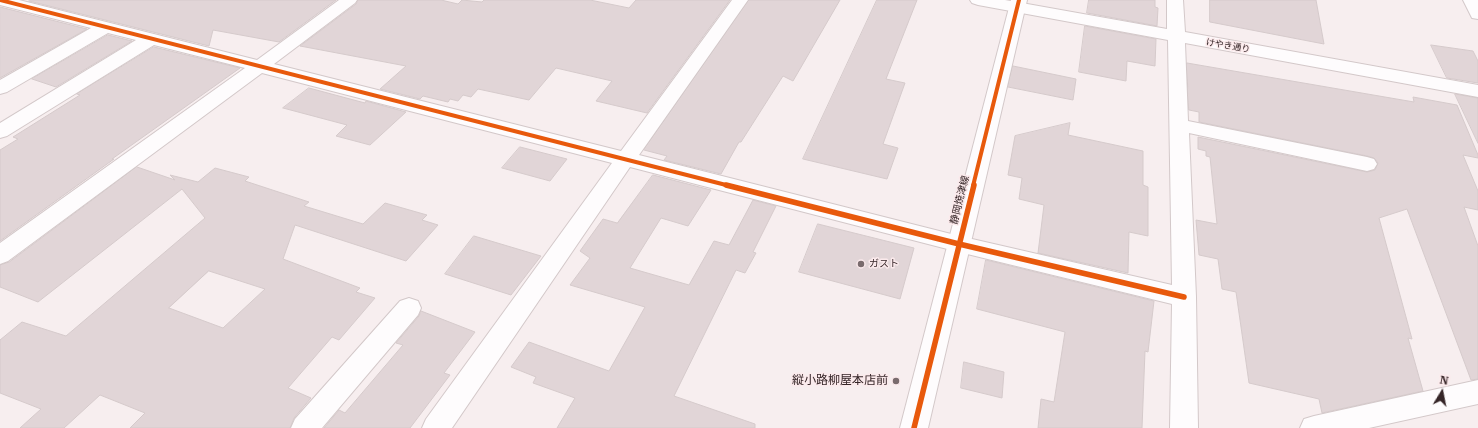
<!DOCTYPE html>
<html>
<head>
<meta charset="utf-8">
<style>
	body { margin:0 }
	#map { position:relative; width:1478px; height:428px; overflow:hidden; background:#f7eeef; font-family:"IBM Plex Serif",serif }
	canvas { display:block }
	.north { position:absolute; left:1422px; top:372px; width:40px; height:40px; -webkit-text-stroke:3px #fbeaec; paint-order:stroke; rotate:10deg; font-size:11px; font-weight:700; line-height:16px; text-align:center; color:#352527 }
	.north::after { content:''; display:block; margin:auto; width:14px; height:18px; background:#352527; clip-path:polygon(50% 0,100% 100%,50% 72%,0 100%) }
</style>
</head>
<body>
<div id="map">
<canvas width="1478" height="428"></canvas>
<div class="north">N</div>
</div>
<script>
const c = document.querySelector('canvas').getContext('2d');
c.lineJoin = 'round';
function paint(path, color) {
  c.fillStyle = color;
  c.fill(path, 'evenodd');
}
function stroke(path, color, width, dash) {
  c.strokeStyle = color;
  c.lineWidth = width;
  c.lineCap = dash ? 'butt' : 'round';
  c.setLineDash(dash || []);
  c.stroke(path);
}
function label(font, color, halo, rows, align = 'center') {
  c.font = font + ' "IBM Plex Serif","Noto Sans JP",serif';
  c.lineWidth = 3;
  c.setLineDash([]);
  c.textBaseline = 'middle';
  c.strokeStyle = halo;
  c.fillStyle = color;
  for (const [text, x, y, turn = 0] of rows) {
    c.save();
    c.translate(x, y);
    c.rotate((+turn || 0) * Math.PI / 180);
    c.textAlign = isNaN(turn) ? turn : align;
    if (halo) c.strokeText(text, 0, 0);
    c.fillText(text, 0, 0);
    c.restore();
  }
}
const building = new Path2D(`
	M30 0H336L279 42 213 30 209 46 29 1Z
	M358 0H441L458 4 462 0 482 2 484 0H590L629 8 636 0H730L647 113 596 101 612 81 556 68 529 100 478 89 471 97 463 95 458 101 450 99 448 102 423 96 420 99 380 89 406 66 300 46 356 4Z
	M749 0H840L793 81 783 76 741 142H739L721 174 664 160 667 156 644 150Z
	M877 0H917L886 79 905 83 883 144 898 148 887 179 803 159Z
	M1089 0H1155V7L1158 8 1157 26 1087 13Z
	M1210 0H1316L1324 44 1210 22Z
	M0 7 87 29 0 78Z
	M1085 26 1156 39 1155 66 1127 61 1126 81 1079 72Z
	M108 35 132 41 56 87 32 79Z
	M1431 45 1473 51 1478 61V83L1447 78Z
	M154 47 240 68 112 159H114L0 241V150L18 139 13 137 80 95 77 94Z
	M1187 63 1414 102 1413 97 1457 105 1478 155V158L1463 155 1478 191V210L1464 207 1478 246V379L1471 380 1407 209 1379 218 1412 339 1408 338 1423 391 1322 413 1319 399 1249 383 1236 292 1222 289 1218 259 1199 255 1196 220 1217 224 1210 157 1206 156V151L1198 149V137L1367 172 1375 170 1378 163 1374 158 1367 156 1199 122V112L1189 110Z
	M1013 66 1076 79 1073 100 1008 87Z
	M309 88 365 103 366 101 406 112 370 145 336 136 347 125 283 108Z
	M1455 94 1478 98V143Z
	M1070 123 1068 135 1143 151V185L1148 187V236L1129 232 1128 273 1038 253 1044 205 1019 199 1022 178 1008 175 1015 136Z
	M520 147 567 159 550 181 502 168Z
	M137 167 175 180 170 175 198 182 215 168 249 177 245 181 309 202 304 206 363 224 385 203 427 215 422 220 438 225 406 261 295 225 283 259 360 288 356 292 375 298 339 340 332 337 288 388 311 398 294 418 290 428H130L145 413 100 395 64 428H20L41 409 0 393V340L22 322 66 336 205 218 182 189 38 302 0 287V265L9 262ZM209 271 265 289 223 328 169 308Z
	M653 175 711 190 688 226 661 218 630 268 689 285 714 241 729 245 753 200 776 206 753 252 756 253 745 273 736 270 674 396 755 424V428H557L575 398 533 383 536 377 511 367 529 342 609 371 645 307 570 285 590 258 580 251 603 219 617 223Z
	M818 224 914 248 900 299 799 272Z
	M474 236 541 256 511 295 445 274Z
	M986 260 1154 301 1148 352 1145 351 1142 428H1038L1041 399 1054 402 1065 332 977 309Z
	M421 311 475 332 444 373 450 375 410 428H324L339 410 345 413 403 345 396 343 419 316Z
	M964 362 1004 372 1002 398 961 388Z`);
paint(building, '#e1d5d7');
stroke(building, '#d5cacb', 1);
const minor = new Path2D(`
	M0 0H19L257 60 339 0H357L355 3 274 64 621 151 732 0H748L639 155 959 236 1172 285 1168 40 978 5 972 3 970 0H1005L1167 29V0H1183L1185 32 1478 85V97L1185 43 1188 121 1367 157 1374 159 1377 164 1374 169 1367 171 1189 133 1196 297 1198 428H1170L1172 304 959 252 630 167 452 428H422L426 419 612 163 262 73 8 261 0 264V243L245 68 154 45 7 136 0 138V123L136 40 108 33 7 92 0 94V80L91 28 0 5Z
	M1463 0H1478V19L1472 18Z
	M409 298 418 301 421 308 418 315 322 428H291L295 419 400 301Z
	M1478 380V404L1369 428H1300L1304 419 1314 416Z`);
const major = new Path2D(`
	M1011 0H1027L928 428H900Z`);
stroke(minor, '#d3c8c9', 2);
stroke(major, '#d3c8c9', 2);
paint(minor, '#fefcfd');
paint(major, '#fefcfd');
stroke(new Path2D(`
	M0 0 730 186
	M973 186 1019 0`), '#e8590c', 4);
stroke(new Path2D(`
	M726 185 959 244 1184 297
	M914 428 974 185`), '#e8590c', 5.5);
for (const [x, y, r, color] of [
	[861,264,4,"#796b6d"],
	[896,381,4,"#796b6d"]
]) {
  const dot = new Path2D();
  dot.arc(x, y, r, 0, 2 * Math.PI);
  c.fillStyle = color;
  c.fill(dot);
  stroke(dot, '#fbeaec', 1.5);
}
label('9px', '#352527', '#fbeaec', [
	["けやき通り",1228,46,10]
]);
label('10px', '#352527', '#fbeaec', [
	["静岡焼津線",960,200,-76]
]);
label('10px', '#352527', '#fbeaec', [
	["ガスト",869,264]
], 'left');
label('12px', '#352527', '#fbeaec', [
	["縦小路柳屋本店前",888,381]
], 'right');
</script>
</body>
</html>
